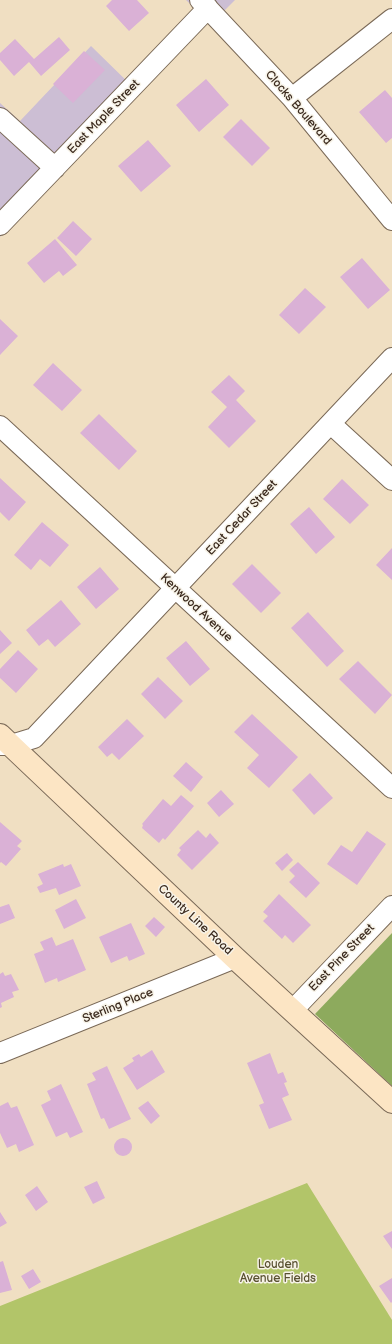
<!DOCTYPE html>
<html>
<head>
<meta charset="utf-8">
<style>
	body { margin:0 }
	canvas { display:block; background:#f0dfc2 }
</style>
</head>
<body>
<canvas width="392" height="1344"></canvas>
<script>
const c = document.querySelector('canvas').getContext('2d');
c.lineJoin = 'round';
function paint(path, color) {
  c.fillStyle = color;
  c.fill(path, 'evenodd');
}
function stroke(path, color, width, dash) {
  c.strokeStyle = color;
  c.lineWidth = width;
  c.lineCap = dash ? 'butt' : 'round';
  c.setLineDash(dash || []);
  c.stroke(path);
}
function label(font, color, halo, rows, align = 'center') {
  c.font = font + ' "Balsamiq Sans",sans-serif';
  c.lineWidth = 3;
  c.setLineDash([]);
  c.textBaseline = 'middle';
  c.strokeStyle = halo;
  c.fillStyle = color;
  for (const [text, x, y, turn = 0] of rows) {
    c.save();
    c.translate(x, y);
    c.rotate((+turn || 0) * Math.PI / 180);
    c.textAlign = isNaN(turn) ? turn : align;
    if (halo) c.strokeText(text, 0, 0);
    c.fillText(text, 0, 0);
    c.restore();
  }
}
paint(new Path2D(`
	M186 0H235L211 24Z
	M91 46 137 91 0 237V103L20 121Z`), '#ccbed4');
paint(new Path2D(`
	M307 1183 392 1320V1344H0V1306Z`), '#b2c569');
paint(new Path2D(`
	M392 933V1086L315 1014Z`), '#8daa5d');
paint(new Path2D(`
	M112 0H137L149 13 129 31 106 6Z
	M59 37 70 50 41 76 29 62 14 76 0 60V53L15 39 34 59Z
	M84 51 105 70 73 103 53 84Z
	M206 79 229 105 199 132 176 105Z
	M385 90 392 98V138L386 143 359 112Z
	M241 119 270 148 252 166 223 137Z
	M148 140 171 166 141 192 118 166Z
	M73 221 92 239 76 256 57 238Z
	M55 239 77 265 63 276 59 271 44 283 27 263Z
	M362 258 390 290 368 309 340 277Z
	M305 288 326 307 299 334 279 315Z
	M0 319 18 336 0 355Z
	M53 363 82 390 62 411 33 385Z
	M229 375 245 391 236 400 256 421 229 448 208 427 227 407 211 392Z
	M99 414 137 451 119 470 80 433Z
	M0 478 26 502 9 521 0 512Z
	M342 479 369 505 350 524 323 499Z
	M309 507 335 537 316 554 290 524Z
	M42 522 69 545 50 567 40 559 31 570 14 555Z
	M392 548V580L376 565Z
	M252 564 281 593 261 613 232 584Z
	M100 567 119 589 96 609 77 587Z
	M61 600 81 624 55 647 48 639 39 646 26 630Z
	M308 612 344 651 327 667 291 628Z
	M0 630 12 643 0 654Z
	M186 641 210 669 190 686 166 658Z
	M18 650 38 669 16 693 0 678V669Z
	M358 661 392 695 375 714 339 679Z
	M158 677 183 701 165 719 141 694Z
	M252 714 298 757 269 788 247 768 259 755 234 732Z
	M127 719 144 736 119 760 112 753 107 757 98 747Z
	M186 762 203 777 191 792 173 776Z
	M310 773 333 798 314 815 292 790Z
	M221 790 234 804 219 817 207 803Z
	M181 795 194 806 165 840 163 838 159 843 142 828 143 825 142 824 163 799 171 806Z
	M0 822 22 841 17 846 21 849 6 866 1 862 0 863Z
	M198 830 206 838 210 833 219 843 192 870 177 855 181 850 179 848Z
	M367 831 386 844 357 885 327 864 341 845 352 852Z
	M287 853 293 860 282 871 275 863Z
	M298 862 320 883 306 898 289 882 295 876 289 870Z
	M63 864 64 867 71 864 81 886 59 895 56 888 40 893 37 887 43 884 38 874Z
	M279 894 311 925 293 943 285 935 282 939 263 921 268 916 263 912Z
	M76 899 86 918 64 929 55 910Z
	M9 904 15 918 0 924V907Z
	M154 917 165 927 156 937 145 926Z
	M131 923 145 954 129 961 127 956 111 963 99 937Z
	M52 937 56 946 73 939 86 970 58 982 57 978 45 983 34 954 44 950 40 942Z
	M3 972 5 976 11 974 19 990 12 992 14 997 1 1003 2 1007 0 1008V974Z
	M152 1050 165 1072 137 1090 123 1068 134 1061 132 1058 139 1054 141 1057Z
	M270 1053 278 1074 283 1072 287 1082 284 1083 289 1095 282 1098 292 1120 269 1129 259 1105 264 1103 247 1063Z
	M107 1066 131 1119 109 1129 104 1118 101 1119 87 1084 96 1080 92 1073Z
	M61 1084 83 1132 70 1138 67 1132 56 1137 41 1105 51 1100 47 1091Z
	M148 1101 160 1116 151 1124 138 1108Z
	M8 1102 11 1108 17 1106 34 1145 19 1152 16 1144 7 1148 0 1133V1106Z
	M114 1147a9 9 0 1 1 18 0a9 9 0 1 1-18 0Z
	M97 1181 105 1198 93 1204 84 1187Z
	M37 1186 48 1202 36 1211 25 1195Z
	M0 1212 7 1223 0 1227Z
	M392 1231V1249L383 1236Z
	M3 1261 12 1290 0 1293V1262Z
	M33 1269 41 1282 29 1289 21 1276Z
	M392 1278V1302L391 1303 379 1286Z`), '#dab1d6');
const minor = new Path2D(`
	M200 0 292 98 392 220
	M292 98 392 19
	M0 118 55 168
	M0 225 208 8
	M331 424 392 480
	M0 426 392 788
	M0 745H11L34 738 392 358
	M293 1010 392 906
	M0 1053 235 958`);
const secondary = new Path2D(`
	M0 735 235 958 392 1102`);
stroke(minor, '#7a6957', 22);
stroke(secondary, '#7a6957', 24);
stroke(minor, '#fff', 20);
stroke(secondary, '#fce5c4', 22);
label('12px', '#3b2a1e', '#f7f3e8', [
	["Clocks Boulevard",298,108,49],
	["East Maple Street",104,117,-46],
	["East Cedar Street",242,518,-47],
	["Kenwood Avenue",196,608,43],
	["County Line Road",195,920,43],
	["East Pine Street",342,958,-46],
	["Sterling Place",118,1006,-22]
]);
label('12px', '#595131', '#f7f3e8', [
	["Louden",278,1265],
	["Avenue Fields",278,1279]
]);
</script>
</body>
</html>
